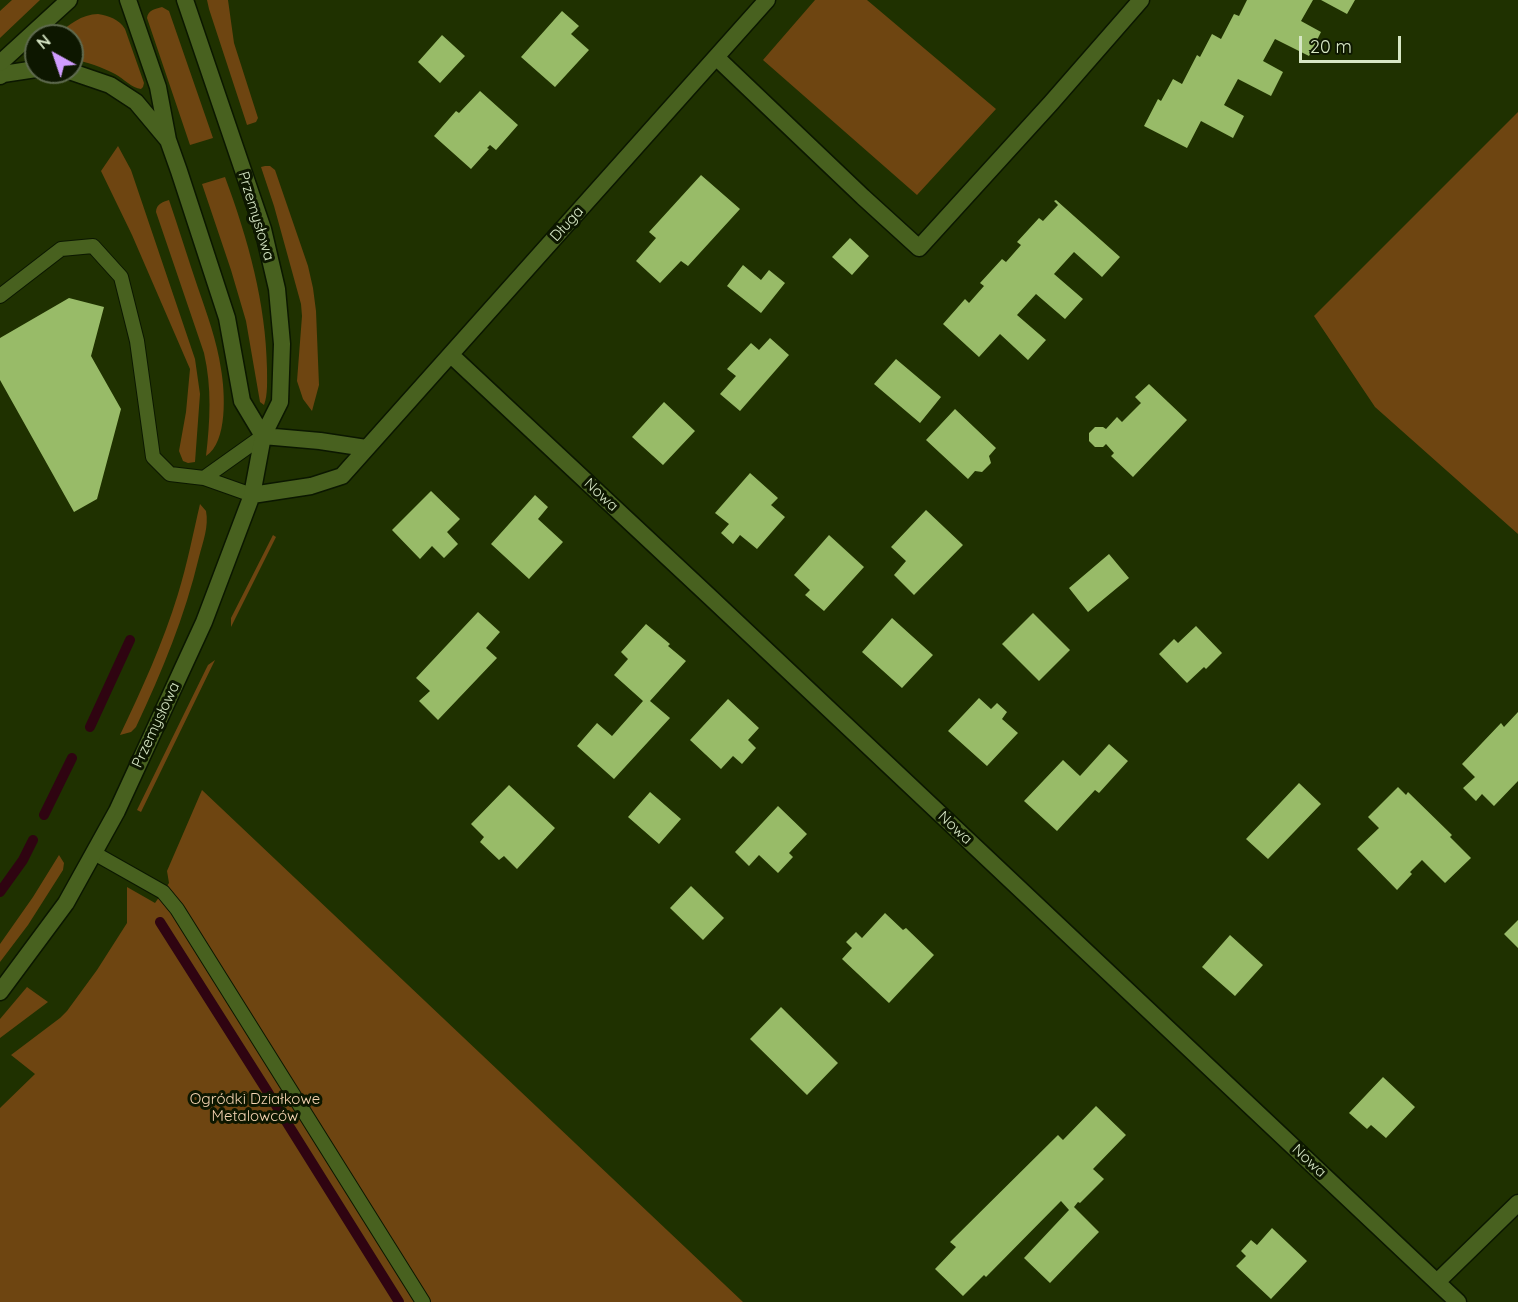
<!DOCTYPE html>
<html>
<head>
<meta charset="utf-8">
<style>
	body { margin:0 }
	#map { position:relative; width:1518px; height:1302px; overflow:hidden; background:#1f3100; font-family:Quicksand,sans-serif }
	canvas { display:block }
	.north { position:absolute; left:24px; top:24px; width:60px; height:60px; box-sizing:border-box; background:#0d1700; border:2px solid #5e6a4f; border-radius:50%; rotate:320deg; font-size:16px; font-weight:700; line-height:24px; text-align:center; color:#d7e7c5 }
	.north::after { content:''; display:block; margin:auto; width:21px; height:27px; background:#d09dfe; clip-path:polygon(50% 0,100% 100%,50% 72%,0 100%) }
	.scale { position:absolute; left:1299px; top:36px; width:102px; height:27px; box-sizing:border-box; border:3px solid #d7e7c5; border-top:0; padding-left:8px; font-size:18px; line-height:21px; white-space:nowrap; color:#d7e7c5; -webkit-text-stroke:4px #0d1700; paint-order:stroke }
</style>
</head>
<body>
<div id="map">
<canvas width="1518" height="1302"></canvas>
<div class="north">N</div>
<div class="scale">20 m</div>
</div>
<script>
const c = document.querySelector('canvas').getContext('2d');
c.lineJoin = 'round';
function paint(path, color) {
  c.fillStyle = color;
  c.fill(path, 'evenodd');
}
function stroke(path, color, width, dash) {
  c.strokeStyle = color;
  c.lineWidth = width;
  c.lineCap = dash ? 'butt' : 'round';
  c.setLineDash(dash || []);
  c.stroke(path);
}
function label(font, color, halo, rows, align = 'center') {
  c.font = font + ' Quicksand,sans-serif';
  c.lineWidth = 6;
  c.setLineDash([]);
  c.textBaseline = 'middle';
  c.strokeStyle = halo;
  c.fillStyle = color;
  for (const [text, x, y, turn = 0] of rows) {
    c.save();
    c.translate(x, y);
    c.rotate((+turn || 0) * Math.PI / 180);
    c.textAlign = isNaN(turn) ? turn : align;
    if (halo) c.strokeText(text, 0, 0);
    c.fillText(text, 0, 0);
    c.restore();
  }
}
paint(new Path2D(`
	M12 0H40L0 38V11Z
	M207 0H228L234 43 258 118 256 122 247 125 209 9Z
	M815 0H867L996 109 917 195 763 60Z
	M162 7 169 11 213 138 190 145 147 18C148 10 155 9 162 7Z
	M98 14C109 16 119 19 125 29L144 83 143 87 141 89C132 88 124 79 115 74 102 67 87 62 72 59V36H56C68 25 82 14 98 14Z
	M1518 112V534L1375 407 1314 316Z
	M118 146 131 170 195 359 200 394 195 462 188 463 183 461 179 451 186 412 190 369 132 235 101 171Z
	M265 166H270L275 170 308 266 313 288 316 311 319 385 312 411 303 399 297 381 302 316 301 304 274 206 261 167Z
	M225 177C248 239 266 303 267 369 267 380 268 395 264 405L260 402 246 321 231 270 202 184Z
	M169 200C179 229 188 259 198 288 207 314 217 341 221 369 225 392 228 442 206 456 210 421 212 388 204 353L156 212C156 204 163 202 169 200Z
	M200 504 206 511C209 526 203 542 199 557 185 616 162 672 136 727L131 732 120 735C142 689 163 643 178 594 187 565 193 534 200 504Z
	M273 535 276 537 231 627V618Z
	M215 660 141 812 137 810 206 669 208 665Z
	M202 790 743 1302H0V1108L35 1074 11 1055 60 1018 67 1011 97 970 127 923V887L155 903 169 883 167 871Z
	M59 855 64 863 63 870 28 925 0 962V944L33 897Z
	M27 987 48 1002 0 1038V1019Z`), '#6e4511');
stroke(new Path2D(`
	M90 727 130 640
	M44 815 72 758
	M0 892 23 860 33 840
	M160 922 264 1086 399 1302`), '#2f0411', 10);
paint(new Path2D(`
	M1247 0H1313L1301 21 1321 32 1309 56 1275 39 1263 61 1283 72 1271 96 1238 79 1224 105 1244 116 1233 138 1201 121 1187 148 1144 126 1158 99 1161 101 1173 79 1182 84 1197 55 1200 57 1212 34 1221 39 1234 14 1239 16Z
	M1321 0H1355L1347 14Z
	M562 11 579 26 571 34 589 50 555 87 521 57Z
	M442 35 465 56 440 83 418 62Z
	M480 91 518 125 496 150 490 145 487 148 489 149 471 169 434 136 456 111 459 113Z
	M701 175 740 209 688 266 681 261 660 283 636 261 656 238 649 232Z
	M1056 200 1120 257 1102 277 1074 252 1054 274 1083 299 1065 319 1036 294 1017 315 1046 340 1028 360 1000 334 979 357 943 324 965 299 969 303 984 286 980 283 1002 259 1006 262 1021 245 1017 242 1039 218 1043 221 1058 205 1054 201Z
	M850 238 869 256 852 275 832 257Z
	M743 265 761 280 769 270 785 283 761 313 727 286Z
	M69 298 104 307 91 356 121 409 97 499 74 512 0 380V338Z
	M770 338 789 355 740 411 720 394 736 376 727 369 751 343 759 350Z
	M896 359 941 397 920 423 874 384Z
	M1149 384 1187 420 1133 477 1111 456 1114 453 1106 444 1103 447H1095L1089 441V433L1095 427H1103L1106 429 1117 417 1122 422 1141 403 1135 397Z
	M664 402 695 431 663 465 632 437Z
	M955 409 996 448 989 456 991 463 982 472 975 471 968 479 926 440Z
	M750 473 778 498 771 505 785 517 757 549 740 535 733 544 721 533 729 524 715 513Z
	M431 491 460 519 447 532 458 544 444 558 432 546 420 559 392 530Z
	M535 495 548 507 538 519 563 542 529 579 491 544Z
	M926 510 963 545 914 595 894 575 906 561 891 547Z
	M829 535 864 567 824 611 805 595 810 590 794 575Z
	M1109 554 1129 578 1088 612 1069 588Z
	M478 612 500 632 486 648 497 658 438 720 419 701 430 691 416 678Z
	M1033 613 1070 650 1039 681 1002 644Z
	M892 618 933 655 902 688 862 652Z
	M646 624 670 644 668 646 686 661 650 701 670 718 614 779 577 746 597 723 612 736 643 701 614 675 628 659 621 652Z
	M1196 626 1222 653 1206 669 1204 667 1187 683 1159 654 1174 639 1178 643Z
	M979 698 991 709 997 703 1007 712 1002 719 1018 733 987 766 948 731Z
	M728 699 759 728 748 740 756 748 742 764 733 756 721 769 690 740Z
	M1518 712V781L1494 806 1482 794 1476 801 1463 788 1475 777 1462 764 1501 723 1504 727Z
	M1109 744 1128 761 1099 793 1095 790 1057 831 1024 801 1063 760 1080 776Z
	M1299 783 1321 804 1268 859 1246 839Z
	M509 785 555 828 517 869 504 856 499 860 480 842 484 837 471 824Z
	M1398 787 1406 795 1408 792 1452 835 1450 837 1471 858 1445 883 1422 860 1410 872 1412 874 1397 890 1357 849 1379 828 1368 817Z
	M650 792 681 819 659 844 628 817Z
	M778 806 807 834 789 853 793 857 778 873 759 855 749 866 735 852Z
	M691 886 724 918 703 940 670 908Z
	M885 913 903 930 906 928 934 955 889 1003 842 959 852 948 846 942 856 932 862 938Z
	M1518 920V948L1504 934Z
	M1230 935 1263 965 1235 996 1202 967Z
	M781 1007 838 1063 807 1095 750 1039Z
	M1383 1077 1415 1107 1386 1138 1371 1125 1367 1129 1349 1113Z
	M1096 1106 1126 1135 1093 1169 1104 1179 1080 1203 1078 1202 1074 1207 1099 1232 1050 1283 1024 1258 1069 1210 1061 1201 986 1277 984 1275 963 1296 935 1269 956 1247 950 1242 1058 1135 1063 1140Z
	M1272 1228 1307 1261 1271 1299 1236 1266 1246 1256 1241 1251 1251 1240 1257 1245Z`), '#98bb68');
const service = new Path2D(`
	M0 296 61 249 93 246 121 277 137 341 153 457 170 474 204 478 252 495
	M204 478 263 436
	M94 853 163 892 177 909 423 1302`);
const minor = new Path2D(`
	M128 0 158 87 168 140 179 171 227 318 242 401 263 436
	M716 57 863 197 919 248 1051 103 1141 0
	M72 72 110 85 136 102 167 139
	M0 76 3 74 36 69
	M451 355 710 597 1458 1302
	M263 436 320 441 366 448
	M252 495 311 486 342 476 767 0
	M0 992 66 903 117 811 204 622 252 495 263 436 280 402 282 344 277 289 263 229 185 0
	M1437 1282 1518 1203`);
const tertiary = new Path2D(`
	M0 63 69 0`);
stroke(service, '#0b1700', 16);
stroke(minor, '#0b1700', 19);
stroke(tertiary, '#0b1700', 19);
stroke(service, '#48611f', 14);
stroke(minor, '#48611f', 16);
stroke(tertiary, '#48611f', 16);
label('15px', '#d7e7c5', '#0d1700', [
	["Przemysłowa",256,216,73],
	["Długa",567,224,-48],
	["Nowa",601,495,43],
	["Przemysłowa",156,725,-65],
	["Nowa",955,828,43],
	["Nowa",1309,1161,43]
]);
label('15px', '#f6d4b2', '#0d1700', [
	["Ogródki Działkowe",255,1099],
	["Metalowców",255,1116]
]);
</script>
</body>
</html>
